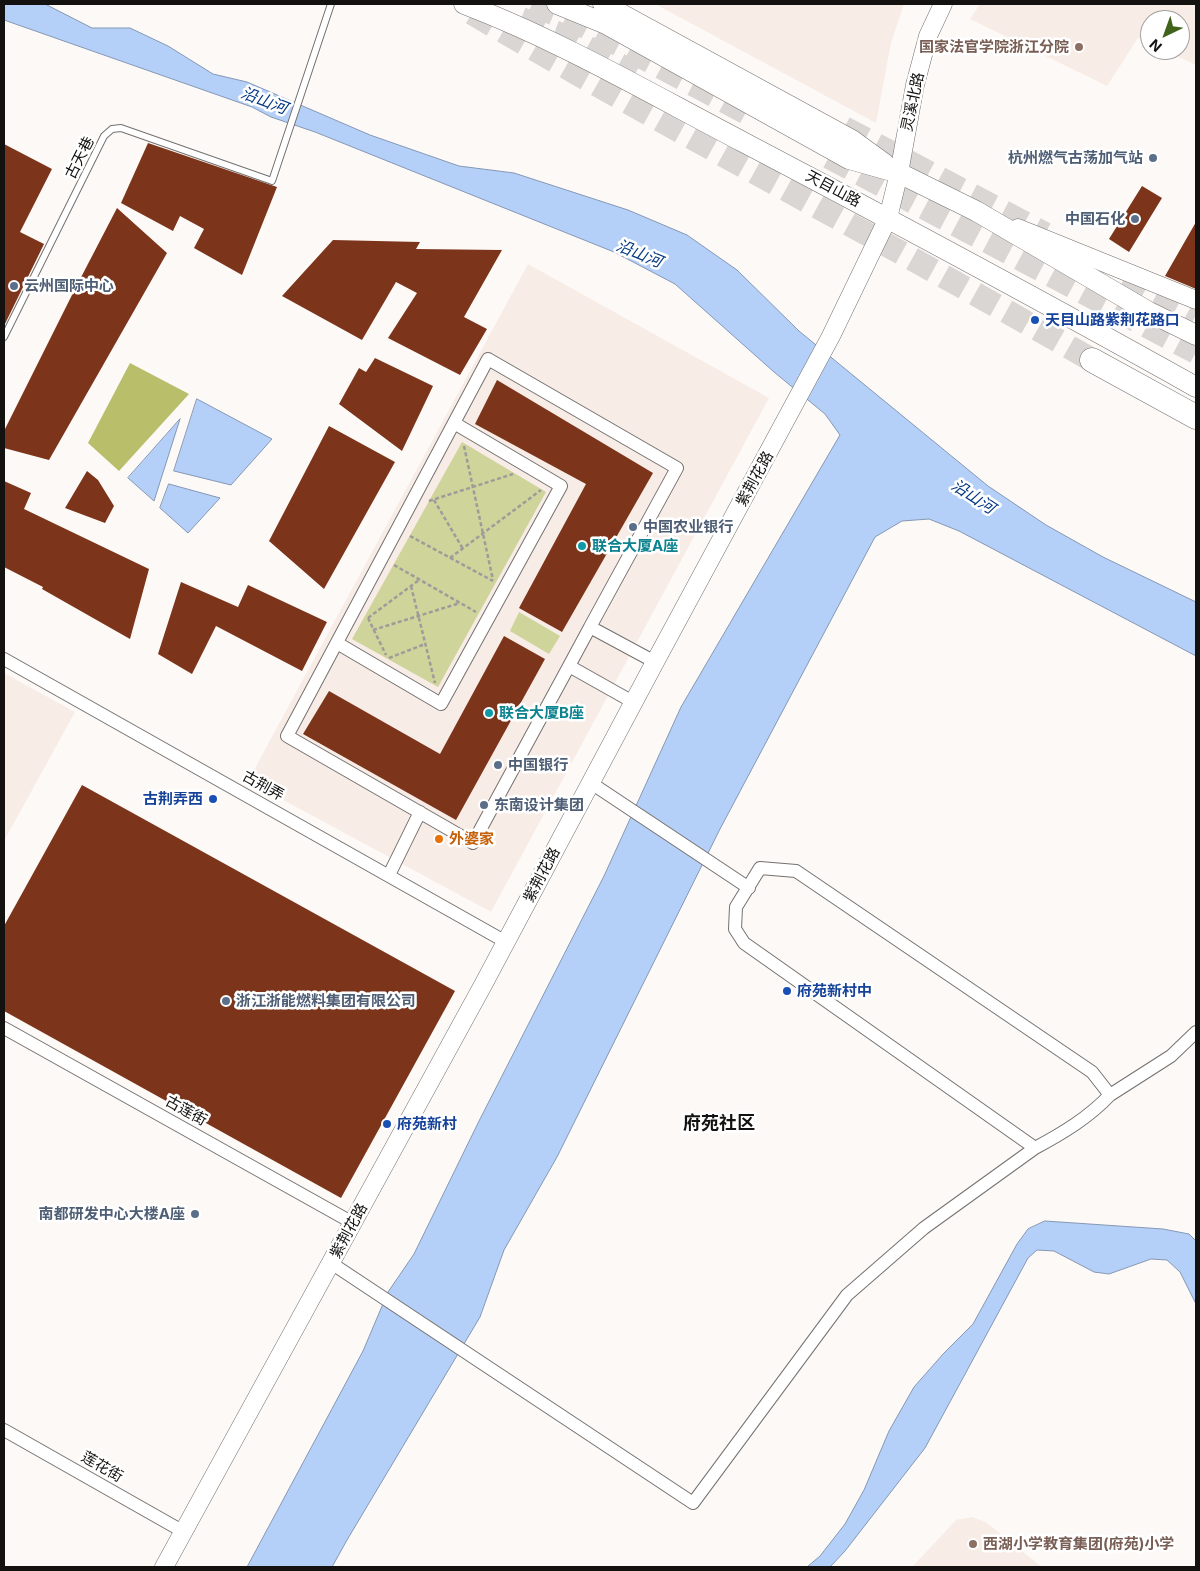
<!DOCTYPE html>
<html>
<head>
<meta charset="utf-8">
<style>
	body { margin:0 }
	#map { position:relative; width:1200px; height:1571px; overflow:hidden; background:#fdf9f7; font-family:Inter,sans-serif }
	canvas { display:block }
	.frame { position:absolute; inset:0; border:5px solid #131211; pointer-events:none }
	.north { position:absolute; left:1140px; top:10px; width:50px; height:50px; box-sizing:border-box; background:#fff; border:1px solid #a1a0a0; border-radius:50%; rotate:222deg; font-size:14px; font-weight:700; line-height:20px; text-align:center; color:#131211 }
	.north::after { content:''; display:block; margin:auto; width:18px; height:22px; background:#406219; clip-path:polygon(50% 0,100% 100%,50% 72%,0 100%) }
</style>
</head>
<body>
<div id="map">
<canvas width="1200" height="1571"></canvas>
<div class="frame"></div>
<div class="north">N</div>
</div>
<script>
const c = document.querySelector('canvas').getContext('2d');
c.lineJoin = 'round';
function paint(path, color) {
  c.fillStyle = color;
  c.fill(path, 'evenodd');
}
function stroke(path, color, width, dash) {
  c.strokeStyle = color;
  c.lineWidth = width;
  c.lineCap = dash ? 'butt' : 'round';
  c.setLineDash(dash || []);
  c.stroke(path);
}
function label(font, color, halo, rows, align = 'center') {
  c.font = font + ' Inter,"Noto Sans SC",sans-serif';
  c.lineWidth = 5;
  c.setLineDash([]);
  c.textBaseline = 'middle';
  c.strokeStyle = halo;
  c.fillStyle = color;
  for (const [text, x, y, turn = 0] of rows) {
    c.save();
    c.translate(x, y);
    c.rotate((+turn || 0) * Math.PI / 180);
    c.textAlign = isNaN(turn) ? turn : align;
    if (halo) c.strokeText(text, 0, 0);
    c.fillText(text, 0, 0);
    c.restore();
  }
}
paint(new Path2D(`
	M655 4H904L891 43 876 123Z
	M980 4H1196V65L1164 50H1180V20H1150V43L1138 38 1107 86 970 19Z
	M528 264 769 398 491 912 248 781Z
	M4 673 75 712 4 841Z
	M972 1517 986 1522 1042 1567H912L956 1520Z`), '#f8ece7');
paint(new Path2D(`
	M462 442 546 492 438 687 352 639Z
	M519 612 560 636 549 654 510 631Z`), '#cfd49a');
paint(new Path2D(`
	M130 363 189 394 119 471 88 443Z`), '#b9be6b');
const water = new Path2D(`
	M4 4H45L92 28H130L168 46 213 74 247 82 370 135 459 166 514 173 628 210 687 235 737 270 799 331 988 486 1046 525 1103 557 1196 602V656L959 531 929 519 902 521 875 537 720 829 557 1157 504 1250 480 1317 347 1540 332 1567H247L363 1351 388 1292 414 1254 479 1121 604 876 681 707 840 435 825 414 774 372 675 284 614 252 315 132 271 117 252 107 4 20Z
	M197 399 272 439 231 485 174 471Z
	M180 419 154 501 128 478Z
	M169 484 220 498 188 533 160 508Z
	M1045 1221 1163 1229 1189 1234 1196 1241V1304L1180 1272 1167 1260 1151 1259 1109 1274 1094 1272 1054 1251 1037 1250 1028 1258 925 1448 845 1551 830 1567H807L820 1556 845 1524 864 1490 889 1431 914 1387 944 1353 973 1324 1017 1244 1028 1229Z`);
paint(water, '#b5d0f8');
stroke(water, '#8497b3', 1);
paint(new Path2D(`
	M148 143 277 187 242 275 194 248 204 229 180 216 173 231 121 203Z
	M4 144 52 169 20 232 44 244 4 326Z
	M1142 186 1162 198 1129 252 1109 239Z
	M117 208 167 253 49 460 4 448V431L76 287Z
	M1196 222V289L1165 276Z
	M333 240 420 242 416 249 502 250 464 317 487 329 460 375 388 338 417 293 396 282 362 340 282 296Z
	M375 358 433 386 402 451 339 404 359 368 366 372Z
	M497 380 653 473 562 632 519 608 586 484 475 424Z
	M329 426 395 462 324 589 269 541Z
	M87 471 98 480 114 506 105 523 65 508Z
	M4 481 31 493 24 509 149 569 130 639 42 589 43 587 4 567Z
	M181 582 238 607 248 585 327 622 302 671 216 626 192 674 158 654Z
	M504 636 545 659 456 820 303 734 329 691 440 754Z
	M82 785 455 991 341 1198 4 1011V926Z`), '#7c351a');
stroke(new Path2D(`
	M532 4 586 27 747 113
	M472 13C677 133 887 242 1092 360
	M521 19 574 40 635 74
	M844 128 1045 234
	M829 157 1196 352
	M1125 277 1196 315`), '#dad6d4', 24, [24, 12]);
const lane = new Path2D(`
	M4 337 104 136 112 129 121 128 272 181 331 4`);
const street = new Path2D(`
	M337 643 441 704 561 486 454 423
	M4 659 506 942
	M569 666 590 627
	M633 702 569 666 473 843 287 736 488 359 677 468 590 627 655 662
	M591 783 749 888
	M760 868 796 871 1092 1072 1110 1095C1088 1118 1063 1133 1035 1148L744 943 735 929 736 907Z
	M389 875 420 812
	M4 1028 353 1223
	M1110 1095 1171 1056 1196 1032
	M331 1263 693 1503 847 1295 924 1228 1035 1148
	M4 1430 184 1532`);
const secondary = new Path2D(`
	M1018 228 1196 300
	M164 1567 483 985 655 662 831 336 888 218 899 173 915 85 928 36 943 4`);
const primary = new Path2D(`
	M464 4C561 41 651 94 743 142 895 222 1046 303 1196 387
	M557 4 606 24 849 159 899 173 976 211 1149 312 1196 335
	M603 4 852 140 885 164`);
const highway = new Path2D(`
	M1092 360 1196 417`);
stroke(lane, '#74716f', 8);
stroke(street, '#74716f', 14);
stroke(secondary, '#74716f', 19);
stroke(primary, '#74716f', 21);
stroke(highway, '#74716f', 25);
stroke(new Path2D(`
	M464 446 493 580
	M434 500 463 549
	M429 501 513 474
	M410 536 493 581
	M450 558 541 490
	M394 565 476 612
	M411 586 435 683
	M368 618 386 655
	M368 618 419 580
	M373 630 460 603
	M389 658 425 644`), '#9e9c9a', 2.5, [4, 2.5]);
stroke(lane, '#fff', 6);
stroke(street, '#fff', 12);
stroke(secondary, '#fff', 18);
stroke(primary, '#fff', 20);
stroke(highway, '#fff', 24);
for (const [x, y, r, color] of [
	[1079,47,5,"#8d6e63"],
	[1153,158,5,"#5c6f8a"],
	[1135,219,5,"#5c6f8a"],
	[14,286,5,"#5c6f8a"],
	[1035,320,5,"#1a4fb4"],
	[633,527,5,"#5c6f8a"],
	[582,546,5,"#0f9aa8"],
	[489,713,5,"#0f9aa8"],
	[498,765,5,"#5c6f8a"],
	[213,799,5,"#1a4fb4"],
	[484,805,5,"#5c6f8a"],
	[439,839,5,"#e8710a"],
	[787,991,5,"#1a4fb4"],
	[226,1001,5,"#5c6f8a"],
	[387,1124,5,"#1a4fb4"],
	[195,1214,5,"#5c6f8a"],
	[973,1544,5,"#8d6e63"]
]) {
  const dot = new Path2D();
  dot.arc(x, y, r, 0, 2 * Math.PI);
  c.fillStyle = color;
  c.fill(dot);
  stroke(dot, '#fff', 2);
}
label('bold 15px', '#785e54', '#fff', [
	["国家法官学院浙江分院",1069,47],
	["西湖小学教育集团(府苑)小学",983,1544,"left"]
], 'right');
label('15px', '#131211', '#fff', [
	["灵溪北路",913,102,-78],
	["古天巷",80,158,-63],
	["天目山路",833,189,28],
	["紫荆花路",755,479,-61],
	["古荆弄",263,786,29],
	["紫荆花路",542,875,-62],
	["古莲街",186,1111,29],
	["紫荆花路",349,1231,-61],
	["莲花街",102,1467,30]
]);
label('bold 15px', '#4e5e75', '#fff', [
	["杭州燃气古荡加气站",1143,158,"right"],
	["中国石化",1125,219,"right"],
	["云州国际中心",24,286],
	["中国农业银行",643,527],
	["中国银行",508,765],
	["东南设计集团",494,805],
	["浙江浙能燃料集团有限公司",236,1001],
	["南都研发中心大楼A座",185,1214,"right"]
], 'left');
label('bold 15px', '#164399', '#fff', [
	["天目山路紫荆花路口",1045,320],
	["古荆弄西",203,799,"right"],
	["府苑新村中",797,991],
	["府苑新村",397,1124]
], 'left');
label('bold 15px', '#0d838f', '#fff', [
	["联合大厦A座",592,546],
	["联合大厦B座",499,713]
], 'left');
label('bold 15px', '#c56008', '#fff', [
	["外婆家",449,839]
], 'left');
label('italic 16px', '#033882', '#fff', [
	["沿山河",264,101,21],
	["沿山河",639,254,22],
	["沿山河",973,497,33]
]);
label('bold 18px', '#131211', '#fff', [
	["府苑社区",719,1124]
]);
</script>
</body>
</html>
